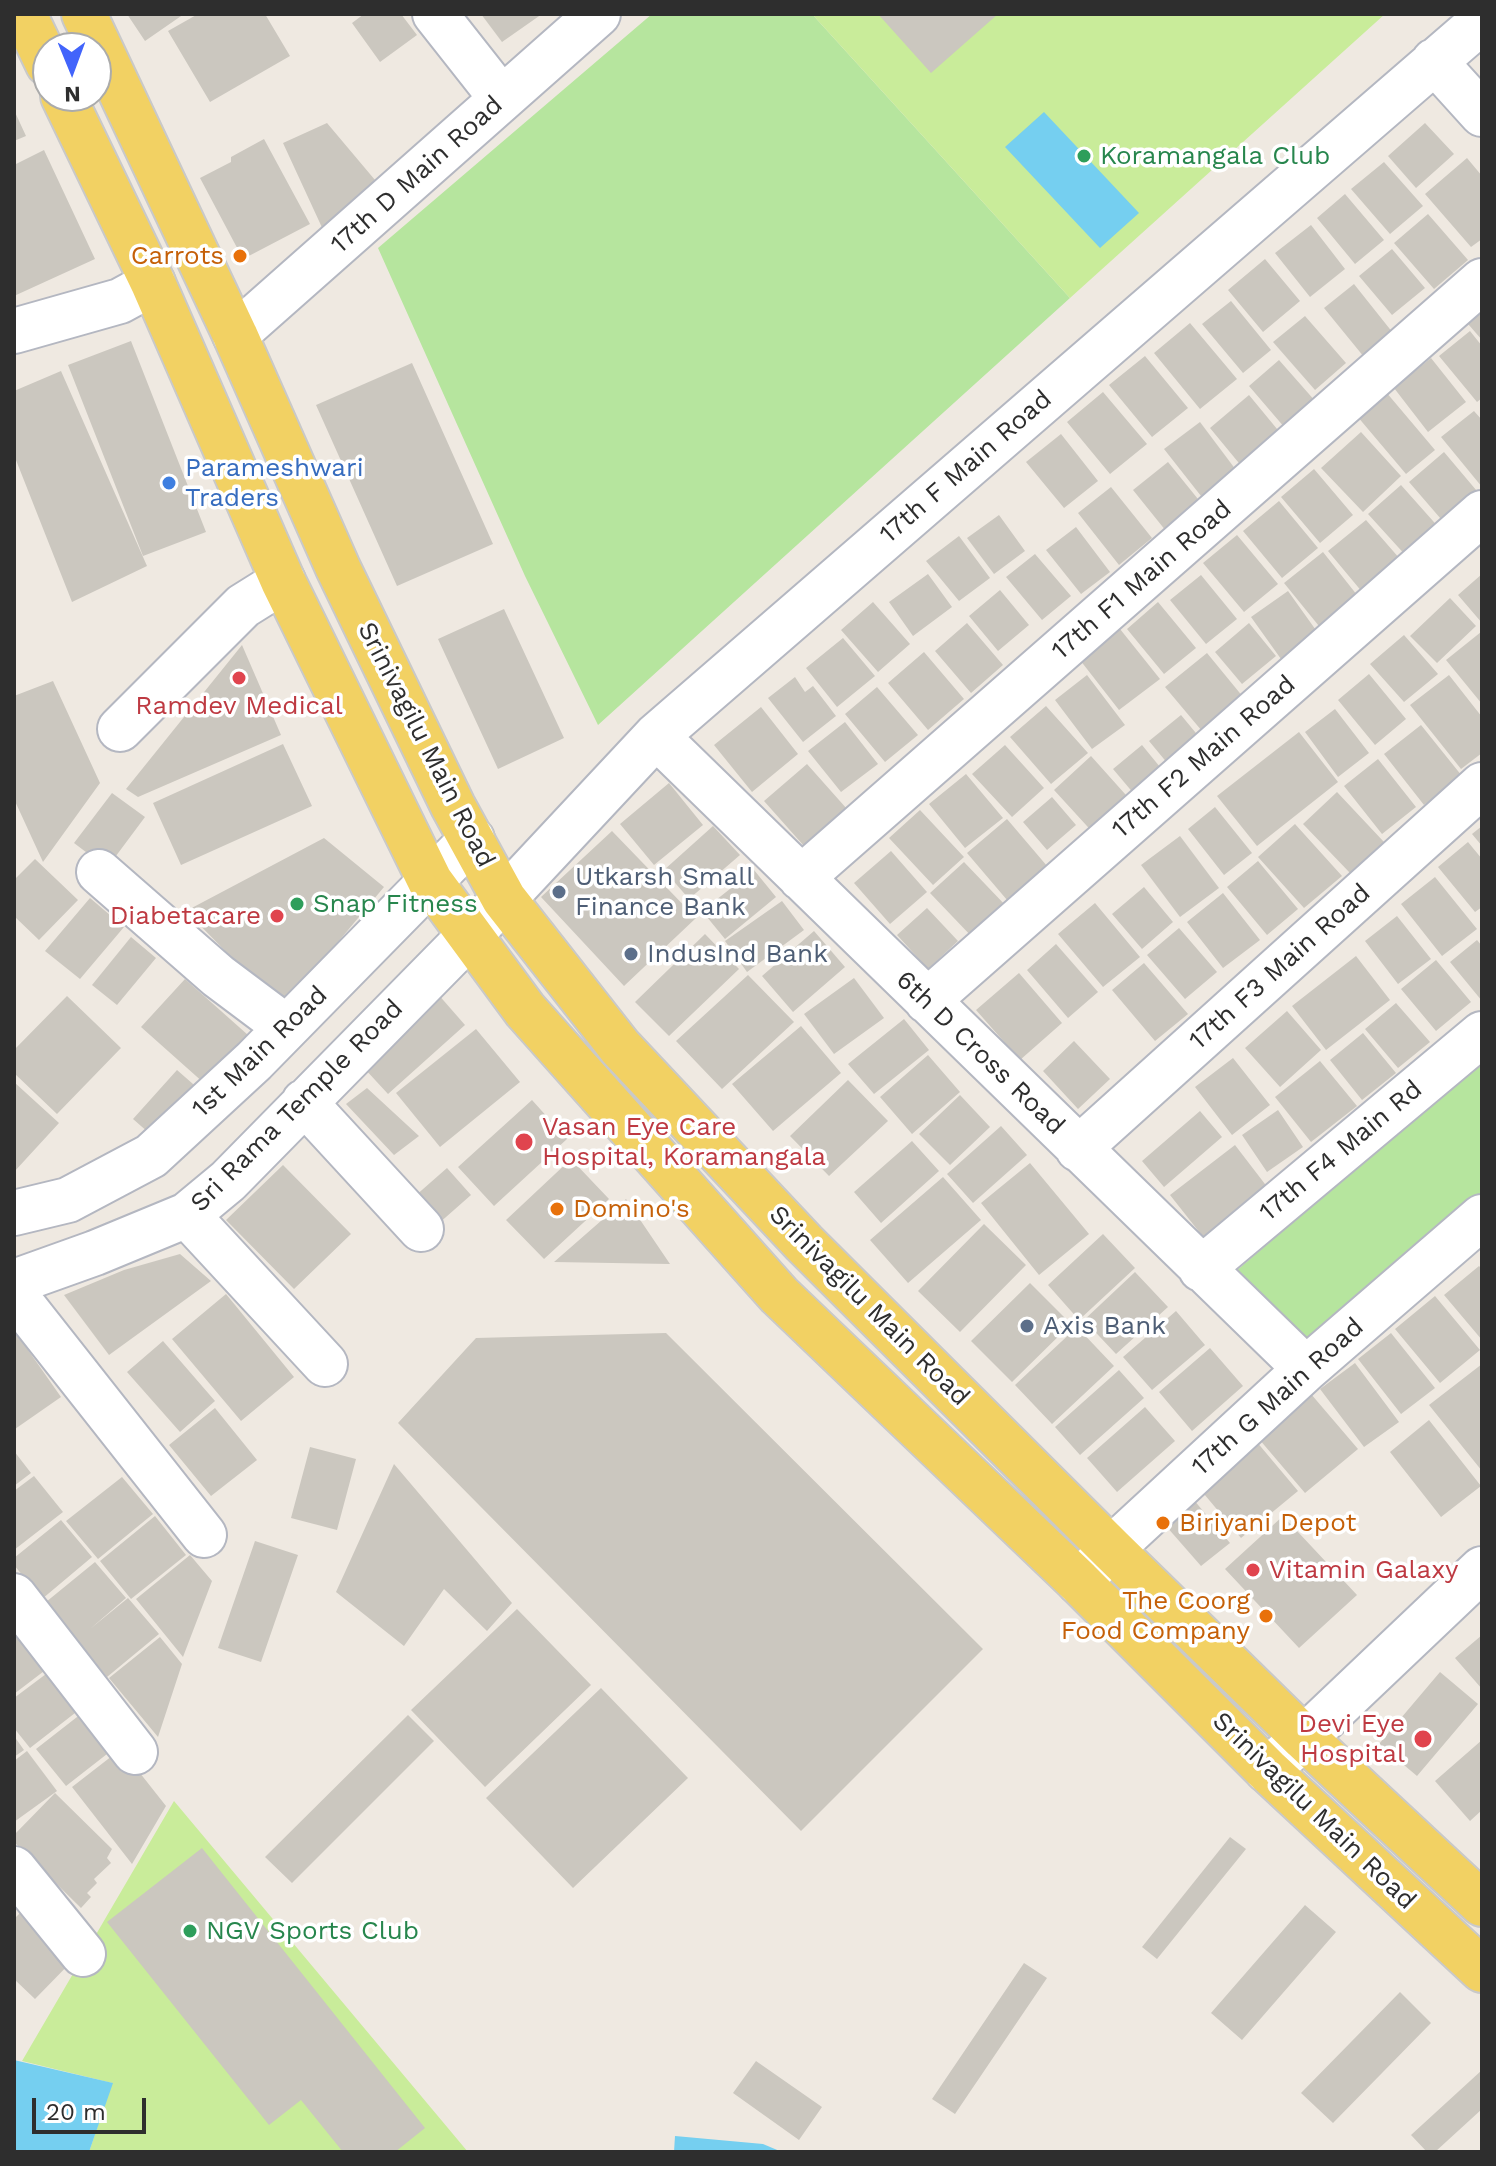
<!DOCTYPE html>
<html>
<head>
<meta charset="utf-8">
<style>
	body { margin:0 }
	#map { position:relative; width:1496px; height:2166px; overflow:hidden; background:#efe9e1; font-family:"Work Sans",sans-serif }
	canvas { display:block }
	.frame { position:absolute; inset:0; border:16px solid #2e2e2e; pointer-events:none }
	.north { position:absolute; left:32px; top:32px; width:80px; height:80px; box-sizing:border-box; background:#fff; border:2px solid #ababab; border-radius:50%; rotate:179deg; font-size:22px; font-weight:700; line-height:32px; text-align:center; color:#2e2e2e }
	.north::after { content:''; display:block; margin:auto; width:28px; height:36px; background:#4264fb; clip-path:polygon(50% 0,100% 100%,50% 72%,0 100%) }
	.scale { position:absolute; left:32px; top:2098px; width:114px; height:36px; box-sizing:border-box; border:4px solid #2e2e2e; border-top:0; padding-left:10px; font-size:24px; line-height:28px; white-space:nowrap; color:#2e2e2e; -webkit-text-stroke:6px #fff; paint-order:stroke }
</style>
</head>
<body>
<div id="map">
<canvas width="1496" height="2166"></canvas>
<div class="frame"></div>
<div class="north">N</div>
<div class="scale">20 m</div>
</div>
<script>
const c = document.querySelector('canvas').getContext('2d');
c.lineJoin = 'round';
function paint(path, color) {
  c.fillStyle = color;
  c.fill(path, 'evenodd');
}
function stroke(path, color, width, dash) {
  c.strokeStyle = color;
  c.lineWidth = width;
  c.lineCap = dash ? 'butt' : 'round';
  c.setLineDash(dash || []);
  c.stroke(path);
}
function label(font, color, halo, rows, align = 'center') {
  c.font = font + ' "Work Sans",sans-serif';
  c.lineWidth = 7;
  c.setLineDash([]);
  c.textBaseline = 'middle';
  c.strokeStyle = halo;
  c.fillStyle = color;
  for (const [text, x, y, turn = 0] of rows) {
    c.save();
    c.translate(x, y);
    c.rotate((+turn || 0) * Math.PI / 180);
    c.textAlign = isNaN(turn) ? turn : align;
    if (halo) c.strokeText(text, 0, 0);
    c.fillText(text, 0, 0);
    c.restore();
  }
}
paint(new Path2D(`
	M652 14H812L1070 298 598 725 525 576 378 248Z
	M1482 1059V1193L1302 1348 1235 1272Z`), '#b6e59e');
paint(new Path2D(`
	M812 14H1385L1070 298Z
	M174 1801 468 2152H89L112 2083 22 2061Z`), '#c9ec9a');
paint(new Path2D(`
	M1044 112 1139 213 1100 248 1005 147Z
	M14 2060 113 2083 89 2152H14Z
	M675 2136 763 2144 782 2152H674Z`), '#75cff0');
paint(new Path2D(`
	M127 14H184L145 41Z
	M198 14H265L290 56 210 102 168 31Z
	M364 14H401L417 35 380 62 352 23Z
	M481 14H542L502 42Z
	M878 14H998L931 73Z
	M14 110 26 136 14 141Z
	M327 123 375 180 325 234 283 143Z
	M1425 123 1454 154 1416 188 1388 156Z
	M264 139 310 224 243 259 200 178 231 162V157Z
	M44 150 95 259 14 296V165Z
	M1467 158 1482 176V239L1471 247 1425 194Z
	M1384 162 1423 206 1390 234 1351 189Z
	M1345 194 1384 240 1355 264 1317 218Z
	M1428 214 1468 260 1434 289 1394 243Z
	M1311 225 1345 269 1310 297 1275 253Z
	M1392 249 1425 288 1392 315 1359 276Z
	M1265 259 1300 301 1263 332 1228 290Z
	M1354 284 1393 333 1364 357 1324 308Z
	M1482 300V340L1462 317Z
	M1231 301 1271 350 1243 373 1202 324Z
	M1305 316 1346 363 1315 390 1273 342Z
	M1190 323 1237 379 1200 409 1154 353Z
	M1470 331 1482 346V398L1477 402 1439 356Z
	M131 341 206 532 143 556 68 365Z
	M1145 356 1188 408 1152 437 1109 385Z
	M1431 358 1466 402 1428 432 1394 388Z
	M1279 360 1316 402 1285 428 1249 386Z
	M412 363 493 544 397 586 316 405Z
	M61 371 147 566 72 602 14 455V391Z
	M1103 392 1147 444 1110 474 1067 422Z
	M1386 392 1435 450 1406 474 1357 416Z
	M1249 395 1282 435 1243 468 1210 428Z
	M1474 411 1482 420V487L1441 437Z
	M1200 422 1236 470 1201 496 1164 449Z
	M1361 432 1401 476 1363 512 1321 468Z
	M1061 434 1098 481 1064 508 1026 462Z
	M1444 452 1482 497 1447 526 1409 482Z
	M1168 462 1202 504 1166 531 1133 490Z
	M1314 469 1353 515 1320 543 1281 497Z
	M1401 485 1441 530 1408 558 1368 514Z
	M1111 487 1152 538 1119 565 1078 513Z
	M1279 501 1318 548 1282 578 1243 531Z
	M999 515 1025 551 994 574 967 538Z
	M1366 520 1407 567 1368 599 1328 551Z
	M1076 527 1110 572 1081 594 1046 550Z
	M1237 535 1278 584 1244 612 1203 563Z
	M959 536 990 578 959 601 926 561Z
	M1323 552 1361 600 1323 631 1284 583Z
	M1035 554 1071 596 1042 620 1006 577Z
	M928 574 952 607 913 636 889 602Z
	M1482 574V623L1458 595Z
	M1201 575 1237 619 1206 644 1170 600Z
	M1000 590 1029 625 998 651 969 616Z
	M1288 591 1318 633 1281 659 1251 617Z
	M1450 598 1476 626 1437 663 1410 636Z
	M873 602 910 644 878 672 841 630Z
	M1158 602 1196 648 1164 674 1127 629Z
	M504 609 564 738 498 769 438 639Z
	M967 623 1003 665 971 693 935 651Z
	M1249 623 1276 656 1242 684 1215 652Z
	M1120 629 1160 679 1119 710 1080 660Z
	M1481 632 1482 634V704L1446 660Z
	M1404 635 1438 674 1404 702 1370 664Z
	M843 638 875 676 837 707 806 668Z
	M242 645 281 735 138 797 126 789Z
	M924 652 964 699 928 730 888 683Z
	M1207 653 1248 703 1207 737 1165 687Z
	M1369 674 1406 719 1375 745 1338 700Z
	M1087 675 1125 725 1092 749 1055 700Z
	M1449 675 1482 717V753L1461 769 1410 705Z
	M795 677 805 692 813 686 836 716 803 742 768 698Z
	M53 681 100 783 43 862 14 799V696Z
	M877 687 918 735 885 762 845 714Z
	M1046 706 1088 753 1051 784 1010 737Z
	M761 707 798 754 752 792 714 745Z
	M1335 709 1369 753 1338 777 1305 732Z
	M1181 715 1205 744 1173 770 1149 741Z
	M845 722 878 764 841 792 808 751Z
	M1421 725 1462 776 1424 805 1384 754Z
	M1299 732 1338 782 1257 846 1217 796Z
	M283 744 312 806 181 865 153 803Z
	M1005 745 1044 788 1012 817 972 774Z
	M1142 745 1169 778 1140 801 1113 769Z
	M1091 756 1134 804 1097 837 1054 790Z
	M1378 759 1416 807 1382 834 1344 786Z
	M807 764 847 809 804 846 764 801Z
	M966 774 1003 818 965 848 929 804Z
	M669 783 703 825 654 865 620 824Z
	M1337 792 1384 842 1350 873 1303 824Z
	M112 793 145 817 107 868 74 843Z
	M1052 797 1076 825 1047 850 1023 822Z
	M1215 807 1252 853 1224 875 1188 829Z
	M920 810 964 857 933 885 889 838Z
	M1007 819 1053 873 1013 907 967 853Z
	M1295 824 1342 876 1304 908 1258 857Z
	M713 826 740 855 689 899 664 870Z
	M1482 826V846L1472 834Z
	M612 831 696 918 624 986 541 897Z
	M1180 836 1219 888 1180 917 1141 865Z
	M324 838 384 887 282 1009 186 911Z
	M1468 842 1482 859V907L1475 912 1438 867Z
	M891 851 927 892 890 924 854 883Z
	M35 859 78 900 39 940 14 916V880Z
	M1258 861 1298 909 1267 935 1227 887Z
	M964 862 1008 908 974 939 930 893Z
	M754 870 776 897 725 939 702 911Z
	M1435 877 1477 929 1442 956 1401 904Z
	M1144 887 1173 922 1142 949 1112 914Z
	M1223 893 1260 940 1223 968 1187 922Z
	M90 898 124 927 80 979 45 951Z
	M782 901 804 930 747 972 725 941Z
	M1095 903 1140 957 1103 987 1058 934Z
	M927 908 958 941 928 969 897 935Z
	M1397 916 1431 959 1398 984 1365 941Z
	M1179 928 1217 972 1185 999 1147 955Z
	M814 931 845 967 793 1012 762 976Z
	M705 934 739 969 669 1036 635 1002Z
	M131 937 156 958 117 1005 92 985Z
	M1477 940 1482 946V1001L1450 962Z
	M1056 944 1098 992 1068 1018 1027 970Z
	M1356 956 1390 1000 1326 1050 1292 1006Z
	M1436 960 1471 1002 1436 1031 1401 989Z
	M1144 963 1188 1014 1155 1041 1112 990Z
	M1019 973 1062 1023 1020 1060 976 1010Z
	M748 975 794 1022 722 1089 676 1041Z
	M854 978 884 1018 834 1054 804 1014Z
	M185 979 257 1043 214 1092 141 1027Z
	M430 985 465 1025 388 1094 352 1055Z
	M67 996 121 1048 57 1114 14 1073V1050Z
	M1396 1003 1430 1042 1398 1068 1365 1029Z
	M1287 1011 1321 1050 1280 1087 1245 1048Z
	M904 1019 929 1050 874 1094 848 1064Z
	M801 1026 841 1073 773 1131 732 1084Z
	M476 1029 520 1082 440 1147 396 1093Z
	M1363 1033 1396 1073 1362 1100 1330 1060Z
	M1074 1041 1110 1079 1078 1109 1043 1071Z
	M928 1055 960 1092 912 1134 880 1097Z
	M1233 1058 1270 1105 1232 1135 1195 1087Z
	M1320 1061 1357 1106 1311 1142 1275 1097Z
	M177 1070 201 1091 157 1140 133 1119Z
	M848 1080 888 1121 829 1176 790 1136Z
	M14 1082 59 1123 14 1172Z
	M367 1088 419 1136 394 1155 346 1104Z
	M960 1095 990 1127 950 1165 919 1134Z
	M532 1100 567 1139 494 1206 458 1167Z
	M1278 1110 1303 1147 1267 1172 1242 1135Z
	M1200 1111 1222 1137 1164 1187 1142 1161Z
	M1001 1126 1027 1155 973 1203 947 1174Z
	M912 1141 939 1171 881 1223 854 1192Z
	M1235 1145 1268 1188 1204 1238 1170 1195Z
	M571 1159 609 1199 544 1259 506 1220Z
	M1030 1163 1089 1234 1039 1275 981 1203Z
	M283 1165 351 1234 294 1289 226 1220Z
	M447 1168 471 1195 429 1232 406 1204Z
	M943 1177 981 1220 908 1283 870 1240Z
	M626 1199 670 1264 554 1262Z
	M984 1224 1026 1265 960 1332 918 1291Z
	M1103 1234 1135 1268 1079 1320 1048 1285Z
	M180 1254 211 1281 109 1355 64 1295 124 1270Z
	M1479 1266 1482 1269V1340L1444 1295Z
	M1135 1272 1168 1307 1116 1354 1084 1320Z
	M1030 1283 1071 1324 1012 1382 971 1341Z
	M226 1294 294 1377 241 1421 172 1339Z
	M1435 1296 1480 1350 1440 1383 1395 1329Z
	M1176 1311 1205 1345 1152 1390 1123 1357Z
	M1077 1327 1114 1366 1052 1424 1015 1385Z
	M14 1330 61 1397 15 1429 14 1427Z
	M666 1333 983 1649 801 1831 398 1423 476 1338Z
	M1391 1333 1435 1388 1401 1414 1358 1359Z
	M163 1341 215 1401 180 1432 127 1372Z
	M1210 1348 1243 1386 1192 1431 1159 1392Z
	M1355 1363 1399 1422 1364 1447 1320 1389Z
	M1482 1364V1471L1429 1405Z
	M1119 1370 1144 1398 1080 1455 1055 1427Z
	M1311 1394 1358 1449 1305 1493 1259 1439Z
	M1145 1407 1175 1441 1117 1492 1087 1458Z
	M215 1408 257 1460 211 1496 169 1445Z
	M1429 1420 1481 1486 1441 1517 1390 1452Z
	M1256 1441 1298 1491 1241 1538 1199 1488Z
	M310 1447 356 1459 337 1530 291 1518Z
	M14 1451 31 1473 14 1486Z
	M394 1464 512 1603 487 1631 444 1589 404 1646 336 1592Z
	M34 1476 63 1512 14 1550V1491Z
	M122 1477 153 1514 98 1559 66 1521Z
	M1188 1493 1230 1543 1201 1566 1159 1518Z
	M155 1516 186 1555 131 1599 100 1561Z
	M1283 1516 1357 1595 1299 1648 1225 1569Z
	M61 1520 92 1557 42 1599 14 1565V1558Z
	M255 1541 298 1555 261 1662 218 1648Z
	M190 1555 212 1581 183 1657 136 1599Z
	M95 1562 126 1598 90 1629 128 1598 159 1634 107 1677 46 1602Z
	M517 1609 591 1685 485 1787 411 1710Z
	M22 1627 52 1665 14 1694V1633Z
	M1482 1635V1689L1455 1658Z
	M160 1637 182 1664 158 1737 109 1678Z
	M54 1668 84 1706 30 1748 14 1728V1698Z
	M1440 1672 1478 1704 1417 1776 1379 1744Z
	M601 1688 688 1778 573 1888 486 1798Z
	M86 1710 116 1747 66 1786 36 1749Z
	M408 1715 434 1741 292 1883 265 1857Z
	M14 1736 24 1750 14 1757Z
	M1482 1740V1810L1470 1821 1435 1781Z
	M121 1749 166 1806 132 1864 72 1787Z
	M27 1751 57 1791 14 1822V1761Z
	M55 1793 112 1849 107 1858 111 1863 94 1879 97 1883 87 1893 91 1897 81 1908 14 1842V1835Z
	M1230 1837 1246 1849 1157 1959 1142 1947Z
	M202 1848 425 2128 395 2152H343L301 2100 269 2125 107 1922Z
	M1305 1905 1336 1932 1242 2040 1211 2013Z
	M26 1907 77 1956 35 1999 14 1979V1919Z
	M1024 1963 1047 1978 955 2114 932 2099Z
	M1400 1992 1431 2023 1333 2123 1301 2093Z
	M756 2061 822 2107 799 2140 733 2093Z
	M1482 2070V2109L1435 2152H1427L1411 2135Z`), '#cbc7bf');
const minor = new Path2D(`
	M435 14 502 99
	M1434 61 1482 114
	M14 331 120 301 153 283
	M235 335 598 14
	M120 729 243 606 283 581
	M656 736 1306 1369
	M99 872 218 976 286 1027
	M801 878 1482 281
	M927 1001 1482 513
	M304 1102 421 1229
	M1078 1149 1482 785
	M14 1213 68 1200 151 1156 254 1061 472 839
	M187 1215 325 1364
	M1201 1269 1482 1034
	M14 1282 95 1253 187 1215 228 1181 470 935 656 736 1482 21
	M14 1294 204 1535
	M1079 1582 1111 1549 1306 1369 1482 1217
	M14 1596 135 1752
	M1267 1770 1304 1738 1482 1569
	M14 1869 83 1954`);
const major = new Path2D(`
	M24 14 48 64
	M84 14 235 335 338 568 453 806 504 899 620 1047 804 1243 1111 1549 1304 1738 1482 1904
	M63 96 153 283 283 581 430 881 525 1010 779 1295 1079 1582 1267 1770 1482 1970`);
stroke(minor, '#b4b7c1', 48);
stroke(major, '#c9c9c9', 48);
stroke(minor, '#fff', 44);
stroke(major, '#f2d163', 44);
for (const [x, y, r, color] of [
	[1084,156,8,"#2e9e5b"],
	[240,256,8,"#e8710a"],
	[169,483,8,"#3f7fe0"],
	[239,678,8,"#e0444e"],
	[559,892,8,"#5c6f8a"],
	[297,904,8,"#2e9e5b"],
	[277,916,8,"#e0444e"],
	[631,954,8,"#5c6f8a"],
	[524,1142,10,"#e0444e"],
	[557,1209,8,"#e8710a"],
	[1027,1326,8,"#5c6f8a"],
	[1163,1523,8,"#e8710a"],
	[1253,1570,8,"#e0444e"],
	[1266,1616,8,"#e8710a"],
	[1423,1739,10,"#e0444e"],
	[190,1931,8,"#2e9e5b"]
]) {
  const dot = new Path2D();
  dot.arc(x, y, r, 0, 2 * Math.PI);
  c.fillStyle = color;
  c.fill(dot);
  stroke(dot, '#fff', 3);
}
label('26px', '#27864d', '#fff', [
	["Koramangala Club",1100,156],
	["Snap Fitness",313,904],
	["NGV Sports Club",206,1931]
], 'left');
label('26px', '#2e2e2e', '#fff', [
	["17th D Main Road",417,175,-42],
	["17th F Main Road",966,467,-41],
	["17th F1 Main Road",1142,580,-41],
	["Srinivagilu Main Road",426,745,63],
	["17th F2 Main Road",1204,757,-41],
	["17th F3 Main Road",1280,967,-42],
	["1st Main Road",260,1052,-44],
	["6th D Cross Road",980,1053,44],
	["Sri Rama Temple Road",297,1106,-45],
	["17th F4 Main Rd",1341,1151,-40],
	["Srinivagilu Main Road",869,1306,45],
	["17th G Main Road",1278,1397,-42],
	["Srinivagilu Main Road",1314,1811,44]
]);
label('26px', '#c56008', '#fff', [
	["Carrots",224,256],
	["Domino's",573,1209,"left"],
	["Biriyani Depot",1179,1523,"left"],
	["The Coorg",1250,1601],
	["Food Company",1250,1631]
], 'right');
label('26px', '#366cbe', '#fff', [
	["Parameshwari",185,468],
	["Traders",185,498]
], 'left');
label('26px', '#be3a42', '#fff', [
	["Ramdev Medical",239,706,"center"],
	["Diabetacare",261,916],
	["Vasan Eye Care",542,1127,"left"],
	["Hospital, Koramangala",542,1157,"left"],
	["Vitamin Galaxy",1269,1570,"left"],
	["Devi Eye",1405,1724],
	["Hospital",1405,1754]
], 'right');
label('26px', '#4e5e75', '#fff', [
	["Utkarsh Small",575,877],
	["Finance Bank",575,907],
	["IndusInd Bank",647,954],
	["Axis Bank",1043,1326]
], 'left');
</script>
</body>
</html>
